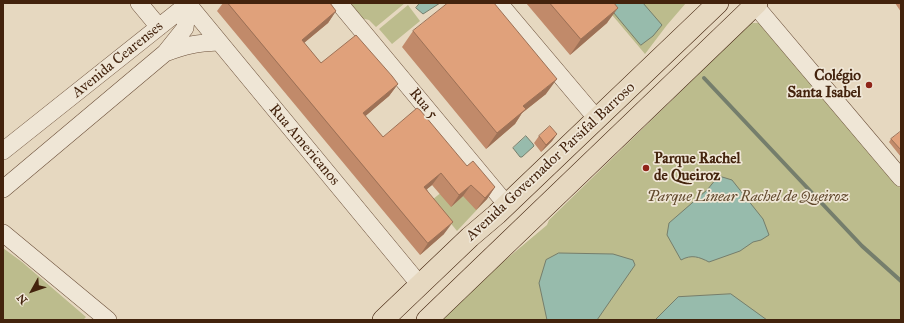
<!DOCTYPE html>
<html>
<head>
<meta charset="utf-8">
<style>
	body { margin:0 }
	#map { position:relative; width:904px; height:323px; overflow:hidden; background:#e6d8c0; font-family:"IM FELL Great Primer",serif }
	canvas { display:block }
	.frame { position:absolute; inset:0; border:4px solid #43230d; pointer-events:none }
	.north { position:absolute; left:12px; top:271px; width:40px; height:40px; -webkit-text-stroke:3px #efe6d6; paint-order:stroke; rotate:230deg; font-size:11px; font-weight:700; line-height:16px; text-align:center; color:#43230d }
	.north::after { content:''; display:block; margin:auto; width:14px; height:18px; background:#43230d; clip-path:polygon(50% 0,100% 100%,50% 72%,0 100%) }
</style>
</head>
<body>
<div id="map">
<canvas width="904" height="323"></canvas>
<div class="frame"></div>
<div class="north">N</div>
</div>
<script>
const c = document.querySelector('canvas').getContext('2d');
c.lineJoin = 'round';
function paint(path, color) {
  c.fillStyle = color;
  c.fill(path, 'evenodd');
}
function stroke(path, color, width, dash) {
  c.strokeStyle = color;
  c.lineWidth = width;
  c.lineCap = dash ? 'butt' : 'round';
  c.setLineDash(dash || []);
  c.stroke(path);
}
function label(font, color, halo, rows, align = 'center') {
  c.font = font + ' "IM FELL Great Primer",serif';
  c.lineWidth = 3.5;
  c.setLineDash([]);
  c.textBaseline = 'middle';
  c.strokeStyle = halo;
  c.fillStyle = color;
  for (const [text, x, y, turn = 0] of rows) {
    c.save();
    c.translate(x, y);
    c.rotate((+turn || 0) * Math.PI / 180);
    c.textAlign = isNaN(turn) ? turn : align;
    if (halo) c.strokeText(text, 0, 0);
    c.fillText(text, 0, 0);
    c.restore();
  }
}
paint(new Path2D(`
	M351 3H405L376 27 369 20 361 18 350 6Z
	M602 3H686L667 25 645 54Z
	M408 5 420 21 392 44 379 29Z
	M751 23H762L901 189V320H440L497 267 547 225 549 220Z
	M465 173 487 199 457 231 432 200Z
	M3 248 22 262 86 317 83 320H3Z`), '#bcbc8d');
const water = new Path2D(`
	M420 3H440L423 14 416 8Z
	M606 3H643L662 25 653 36 641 45Z
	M526 136 533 144 534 146 522 157H520L513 148Z
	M719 176 732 180 763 219 769 235 761 240 753 242 740 251 709 262C699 257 692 254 681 260L667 235 669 223 707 190Z
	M559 253 613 254 633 260 635 265 597 320H547L539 283 546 260Z
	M731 294 767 320H655L678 297Z`);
paint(water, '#97bbac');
stroke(water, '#757e6c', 1);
stroke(new Path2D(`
	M704 78 862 246 901 281`), '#757e6c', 4);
const minor = new Path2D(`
	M139 3 159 27
	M339 3 507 205
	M499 3 597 119
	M753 3 901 178
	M188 4 420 285
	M165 53C186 45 197 43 218 42
	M3 151 189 3
	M3 189 165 53 185 28 188 4
	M3 233 108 320`);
const major = new Path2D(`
	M383 320 470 237 497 214 718 3
	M427 320 757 3`);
stroke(minor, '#6c503a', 18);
stroke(major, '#43230d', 22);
stroke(minor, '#efe6d6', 17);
stroke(major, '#e6d8c0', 21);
paint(new Path2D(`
	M223 3H330L336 11 328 23 304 43 321 63 398 84 389 96 365 116 383 137 467 166 495 187 487 199 476 210 463 196 451 207 432 185 427 189 444 234 420 255 217 11Z
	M526 3H614L607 23 570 55Z
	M895 3H901V12Z
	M413 31 546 94 522 113 515 124 486 149 402 47Z
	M901 133V157L889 142 891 139Z
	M557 134 552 141 541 152 534 143 539 136Z`), '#c18a6a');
paint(new Path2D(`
	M618 8 607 23 570 55 581 39Z
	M336 11 328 23 293 52 302 40Z
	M557 79 546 94 522 113 515 124 486 149 497 133 523 106Z
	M398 84 389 96 355 125 363 113Z
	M557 134 552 141 541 152 546 145Z
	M441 173 432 185 416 198 424 187Z
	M471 185 463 196 451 207 459 195Z
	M495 187 487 199 476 210 485 198Z
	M453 222 444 234 420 255 428 243Z`), '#9d7156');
const building = new Path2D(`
	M228 3H330L336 11 302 40 321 63 356 35 392 76 398 84 363 113 383 137 417 108 420 110 467 166 473 161 495 187 485 198 471 185 459 195 441 173 424 187 453 222 428 243Z
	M448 3H494L557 79 523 106 526 109 497 133 413 31Z
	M550 3H614L618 8 581 39Z
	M550 126 557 134 546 145 539 136Z
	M900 132 901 133V150L891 139Z`);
paint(building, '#e0a17b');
stroke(building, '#9d7156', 1);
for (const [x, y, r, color] of [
	[869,85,4,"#8f2418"],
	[646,168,4,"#8f2418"]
]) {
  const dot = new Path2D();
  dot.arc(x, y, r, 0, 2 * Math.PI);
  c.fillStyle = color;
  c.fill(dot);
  stroke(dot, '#efe6d6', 1.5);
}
label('15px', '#43230d', '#efe6d6', [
	["Avenida Cearenses",118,60,-39],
	["Rua 5",423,104,50],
	["Rua Americanos",304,145,50],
	["Avenida Governador Parsifal Barroso",551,162,-43]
]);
label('bold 15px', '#43230d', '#efe6d6', [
	["Colégio",861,76],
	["Santa Isabel",861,93],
	["Parque Rachel",654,159,"left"],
	["de Queiroz",654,176,"left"]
], 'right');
label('italic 15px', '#61492d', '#efe6d6', [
	["Parque Linear Rachel de Queiroz",748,197]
]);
</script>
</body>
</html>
